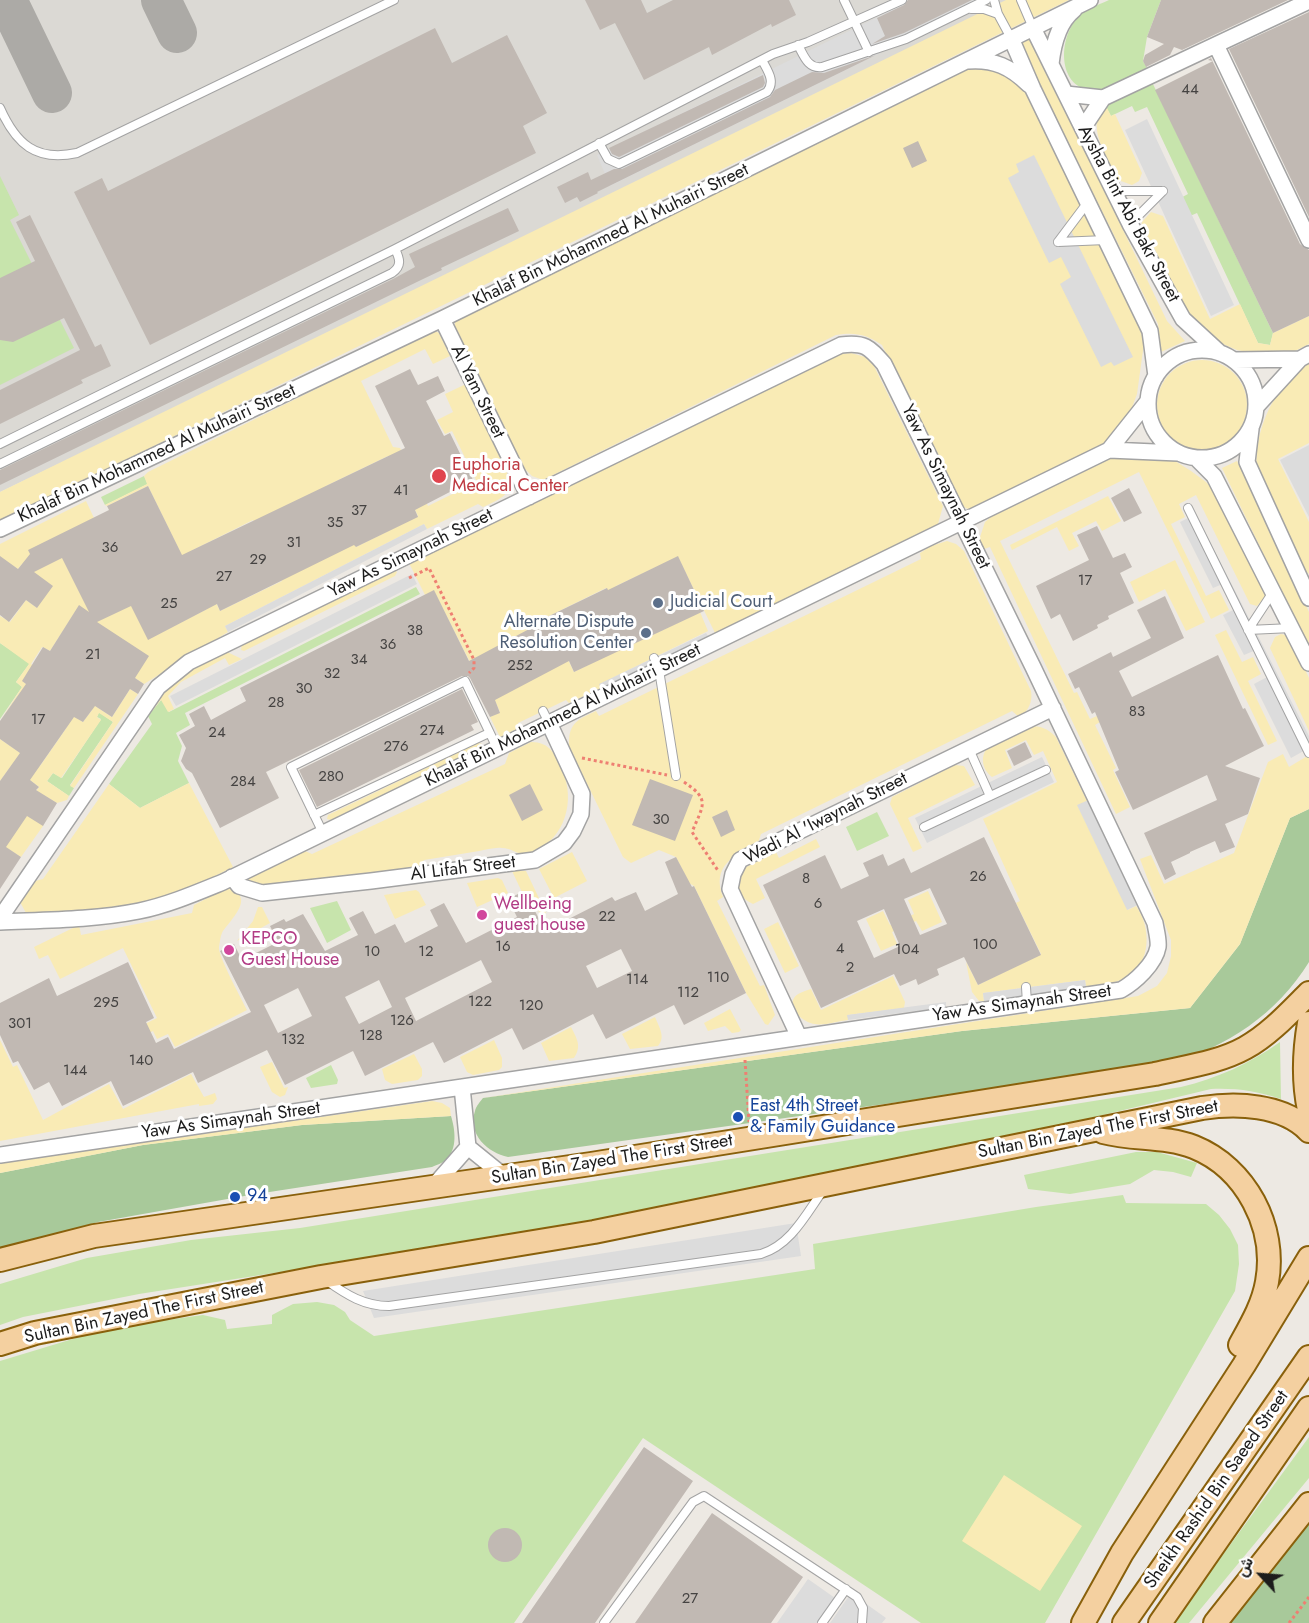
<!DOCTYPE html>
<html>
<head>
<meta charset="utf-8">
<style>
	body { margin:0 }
	#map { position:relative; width:1309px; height:1623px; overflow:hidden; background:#ede9e3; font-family:Jost,Vazirmatn,sans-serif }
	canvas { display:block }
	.north { position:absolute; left:1231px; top:1545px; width:60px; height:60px; -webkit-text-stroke:4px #fff; paint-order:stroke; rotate:296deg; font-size:16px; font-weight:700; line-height:24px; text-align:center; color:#1c1c1c }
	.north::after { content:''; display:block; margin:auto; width:21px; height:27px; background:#1c1c1c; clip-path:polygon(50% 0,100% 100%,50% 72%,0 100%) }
</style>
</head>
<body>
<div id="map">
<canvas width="1309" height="1623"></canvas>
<div class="north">ش</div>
</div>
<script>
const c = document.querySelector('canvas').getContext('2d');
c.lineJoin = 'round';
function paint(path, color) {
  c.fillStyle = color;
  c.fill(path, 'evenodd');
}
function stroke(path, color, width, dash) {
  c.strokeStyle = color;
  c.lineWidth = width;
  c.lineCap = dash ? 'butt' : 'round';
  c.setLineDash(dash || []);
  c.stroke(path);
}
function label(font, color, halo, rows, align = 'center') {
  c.font = font + ' Jost,sans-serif';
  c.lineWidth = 6;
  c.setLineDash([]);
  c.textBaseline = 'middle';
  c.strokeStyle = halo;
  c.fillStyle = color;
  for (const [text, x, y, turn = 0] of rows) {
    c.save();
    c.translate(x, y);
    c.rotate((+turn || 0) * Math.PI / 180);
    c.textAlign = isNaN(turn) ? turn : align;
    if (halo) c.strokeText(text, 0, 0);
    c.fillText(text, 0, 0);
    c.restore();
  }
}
paint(new Path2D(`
	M0 0H1030L0 492Z`), '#dbd9d4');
paint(new Path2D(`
	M1109 0H1161L1147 37 1143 61 1148 70C1136 75 1110 91 1098 91 1060 92 1057 47 1074 22 1082 10 1096 6 1109 0Z
	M1152 82 1273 333 1270 345 1258 343 1197 213 1183 219 1175 201 1188 194 1147 107 1135 112 1132 106 1111 116 1105 105Z
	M0 176 19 215 10 220 74 348 0 385Z
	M144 476 148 484 105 505 101 497Z
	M416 587 420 594 185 713 190 725 176 733 182 746 178 761 189 783 140 808 109 784 152 724 148 716 162 699 169 712Z
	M0 643 30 663 16 682 22 687 0 719Z
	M99 712 113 722 70 785 74 788 69 796 47 781 53 773 62 778 101 719 97 717Z
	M877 812 889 836 857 851 846 827Z
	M337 901 351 930 327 943 310 908Z
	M1280 1042 1281 1099C1257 1091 1236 1088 1211 1089L1003 1139 569 1227 139 1294 23 1317 0 1325V1284L87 1258 191 1240 300 1228 1181 1087C1218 1078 1249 1064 1280 1042Z
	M331 1065 338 1080 337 1084 311 1088 306 1078Z
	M1136 1152H1157L1197 1163 1191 1177 1173 1172 1154 1170 1130 1184 1070 1194 1028 1189 1024 1175Z
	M1123 1195 1126 1203 1206 1204 1219 1215 1230 1229 1238 1245 1239 1264 1235 1291 1045 1623H921L643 1438 514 1623H0V1361L109 1328 203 1315 225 1320 227 1329 272 1324V1315L293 1304 317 1302 334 1305 345 1312 350 1320 374 1336 815 1269 813 1244 1036 1207Z
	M1309 1437V1478L1189 1623H1173Z`), '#c7e4ac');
paint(new Path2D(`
	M1309 809V962C1277 1014 1227 1047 1169 1064L508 1157C488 1153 467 1134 475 1111 476 1106 480 1102 483 1098L962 1031 1190 1008 1240 944 1290 818Z
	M451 1116C455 1129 458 1149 446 1160 443 1163 436 1165 432 1167L250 1195 98 1222 0 1249V1173L143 1145 302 1125Z
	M1309 1521V1623H1223Z`), '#a8c99a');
paint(new Path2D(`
	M1006 0H1069L0 521V492Z
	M1028 38 1031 39 1167 321 1185 341 1161 352 1158 324 1020 46V42Z
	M967 63C991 65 1010 75 1026 93L1139 326 1144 343 1137 394 1130 413 1109 441 970 510 960 505 882 345C866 334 855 332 836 335L543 480 532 476 524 468 455 329V320Z
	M1107 108 1111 116 1115 114 1142 173 1139 181 1132 185 1118 180C1110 161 1082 122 1107 108Z
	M1151 212 1163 216 1210 319 1240 304 1258 343 1270 345 1273 333 1309 316V344L1293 352 1267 356 1237 350 1218 342 1188 321 1141 231 1142 222Z
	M431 329 439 333 450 356 433 364 425 349 361 381 393 447 400 448 428 506 477 482 452 431 445 434 437 420 453 412 445 394 466 384 511 478C511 496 498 500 483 507L478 504 427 529 424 524 225 626 228 632 144 684 135 678 77 609 50 651 42 647 31 664 112 717 130 689 138 694 74 788 70 786 113 722 99 713 97 717 101 720 61 778 53 773 47 781 69 796 67 800 57 803 48 798 43 826 21 857 0 844 39 787 11 766 0 781V739L40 766 67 727 20 693 0 721 22 687 16 682 29 664 0 643V616L10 622 26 600 37 608 22 564 18 569 0 559V544L86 501 94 518 179 550 148 486 107 506 105 505 147 484 144 476 148 472 405 345 410 336ZM388 456 418 516 356 547 326 486ZM253 520 282 581 220 611 191 551ZM186 567 207 609 148 639ZM22 681 92 710 83 722Z
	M851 353 865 357 874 366 943 506 938 524 715 633 678 557 616 586 642 640 700 612 708 631 600 684 601 688 569 703 566 700 518 723 519 728 500 737 490 717 500 712 481 670 473 668 434 591 425 595 409 563 841 354ZM606 588 633 642 574 672 547 617Z
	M1157 405a45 45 0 1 1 90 0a45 45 0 1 1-90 0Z
	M1309 362V443L1278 459 1309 522V574L1301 567 1257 469C1254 445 1264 413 1279 392 1286 382 1296 373 1304 364Z
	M1156 456 1175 461 1191 471 1206 482 1223 499 1266 590 1265 597 1257 606 1250 604 1196 495 1179 504 1185 517 1171 524 1206 596 1219 590 1229 610 1211 619 1139 472 1000 541 1074 693 1077 692 1090 719 1097 716 1100 722 1095 725 1116 768 1113 770 1130 807 1116 814 990 547 984 549 979 540 985 522 991 517 1112 458Z
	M1237 461 1309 612V649L1222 468Z
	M1108 496 1121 521 1102 531 1096 521 1072 533 1079 546 1069 551 1057 527 1012 550 1010 545Z
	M947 541 956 544 964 551 1031 691C1033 702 1028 712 1019 717L1012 711 761 834 758 843C734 855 711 866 723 897L717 901 760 986 764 985 775 1015 768 1025 765 1024 746 993 694 886 689 883 676 857 659 850 631 863 623 857 569 747C568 724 576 720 596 711L599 716 921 559 920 553 931 546Z
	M1175 560 1205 622 1186 631 1165 589 1139 602 1130 582Z
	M395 570 397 572 395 576 244 651 241 650 242 644Z
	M1226 630 1242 662 1253 657 1261 674 1248 681 1277 741 1268 745 1215 635Z
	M1281 634 1289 636 1309 678V731L1270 648 1275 637Z
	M227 652 242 659 229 665 225 658 181 682 168 696 174 709 168 712 161 700 148 716 164 692 194 668Z
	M1029 726C1041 726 1047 728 1056 737L1087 801 1078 806 1128 910 1136 906C1151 926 1152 963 1127 977 1115 984 1100 985 1086 987L1085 980 983 993 984 1001H979L972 992 966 962 978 985 1041 954 1016 903 1020 901 983 819 1057 782 1043 751 1034 755 1026 740 1005 750 1012 768 992 777C987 773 984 769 983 762 981 740 1014 733 1029 726Z
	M531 742C550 742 555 754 562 770 576 800 565 839 533 852 518 858 514 848 502 848 495 847 486 850 479 851 461 854 443 857 424 860L419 867 251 886 248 878 251 876 305 851 312 854 505 764 509 753Z
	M478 743 482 744 481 748 331 820 327 819 328 815Z
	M1283 754 1289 767 1309 755V809L1290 818 1240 944 1190 1008 962 1031 483 1098 1138 996 1157 986 1167 973 1171 956V940L1140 859 1151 855 1164 884 1234 853 1268 762Z
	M955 765 964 766 975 785 908 818 922 848 913 852 890 804 892 797Z
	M189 783 233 867 185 891 142 903 33 917 26 913 20 902 31 882 43 879 109 784 140 808Z
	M816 839 820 847 756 879 765 898 753 904C735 895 738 887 740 870L776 852 779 858Z
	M572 852 587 881 554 898 539 869Z
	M512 871H526L546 913 541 916 535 904 529 907Z
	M498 878 502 880 508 893 477 907 467 883Z
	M229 889C257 897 229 921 222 933 220 937 220 942 219 947 217 954 242 1000 247 1010L175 1047 168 1034 157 1039 153 1031 100 1057 96 1048 157 1018 123 948 60 979 48 955 39 959 34 947 79 925 81 935 192 913 194 905 223 890Z
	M416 890 419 892 426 905 395 919 384 895Z
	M928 891 942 922 922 931 916 921 892 932 897 944 881 951 866 919 883 911 890 925 914 914 908 900Z
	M258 907H262L270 923 237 941 253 921Z
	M778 922 799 966 785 973 764 929Z
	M893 976 905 1002 904 1008 848 1015V1020C838 1021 824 1026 815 1024 804 1023 787 1009 794 998 797 993 805 991 811 989L821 1010Z
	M730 1009 741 1030 739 1032 732 1033 725 1026 708 1031 704 1023Z
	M655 1017C659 1027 666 1037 658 1046L630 1049 622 1034Z
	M571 1027C577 1039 582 1046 574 1058L549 1061 541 1043Z
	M0 1040 13 1067 17 1065 43 1120 109 1084 123 1109 191 1074 204 1097 215 1093 217 1099 213 1104 199 1106V1104L0 1141Z
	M494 1040 502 1058V1067L499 1070 473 1075 467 1072 460 1057Z
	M414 1054 422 1069V1076L418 1080 392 1084 385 1080 382 1069Z
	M272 1062 284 1088 288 1087 285 1095 280 1097 272 1092 260 1067Z
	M432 1101 442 1103 450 1108 451 1116 302 1125 143 1145 0 1173V1163Z
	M1004 1475 1082 1526 1040 1591 962 1541Z`), '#f9ebb5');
paint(new Path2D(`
	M912 0H988L610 186 597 155Z
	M1147 119 1234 305 1211 316 1125 130Z
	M1034 155 1133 357 1114 366 1111 362 1101 367 1060 284 1071 277 1061 257 1049 263 1008 178 1019 172 1016 164Z
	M1309 445V517L1280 460Z
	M1196 514 1309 736V748L1291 758 1254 684 1269 676 1256 650 1244 655 1223 615 1237 608 1225 583 1213 588 1180 522Z
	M424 524 427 529 228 632 225 626Z
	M412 574 417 584 176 706 170 696Z
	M706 633 709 637 601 688 599 684Z
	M1042 757 1054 782 927 843 915 818Z
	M1100 795 1150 899 1127 910 1077 805Z
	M1085 980 1086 987 984 1001 983 993Z
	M946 1002V1007L848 1020 847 1015Z
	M796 1223 801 1256 374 1318 363 1291Z
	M808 1579 835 1598 818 1623H777Z
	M851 1593 886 1618 882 1623H830Z`), '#dcdcdc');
stroke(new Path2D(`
	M7 0 52 93
	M161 0 177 33`), '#acaaa6', 40);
paint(new Path2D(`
	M585 0H641L647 13 673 0H789L796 15 772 27 771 24 712 55 709 47 644 80 615 23 600 30Z
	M908 0H972L904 33 872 44 885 36 877 18 904 5Z
	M1161 0H1288L1182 50 1174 47 1170 55 1146 67 1143 61 1145 55 1164 44 1147 37Z
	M1309 12V217L1229 49Z
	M435 28 452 63 507 35 547 113 523 126 536 153 150 345 74 192 102 178 108 191Z
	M876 55 597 192 598 193 580 202 577 197 565 203 557 187 588 172 591 180 614 169H622L770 97 775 90 812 72 824 73Z
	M1211 58 1300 244 1309 250V316L1273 333 1155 90 1213 61 1208 60Z
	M763 75 765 83 763 87 619 157 612 154 609 148Z
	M918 141 927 161 912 168 903 148Z
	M508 208 519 231 441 268 442 270 421 280 0 485V470L395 278 415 267 409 254Z
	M30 215 95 347 101 344 111 366 81 380 83 383 0 424V390L80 350 64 318 13 342 0 340V278L35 261 16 222Z
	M410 369 418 385 438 376 445 391 426 401 444 436 450 433 473 480 415 510 418 517 356 547 354 545 220 611 217 604 148 640 131 606 97 622 149 656 135 678 144 684 138 694 130 689 112 717 95 706 83 722 74 717 30 780 39 787 36 790 57 803 43 826 27 816 6 847 21 857 0 889V781L20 753 0 739V721L26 684 22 681 43 647 50 651 79 605 89 612 62 558 34 572 53 586 37 608 26 600 9 622 0 615V556L18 569 30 554 28 550 109 510 107 506 148 486 182 555 405 448 375 386Z
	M1129 488 1142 513 1124 522 1111 498Z
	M1097 526 1113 558 1125 553 1132 567 1120 573 1134 603 1108 616 1109 619 1097 625 1098 628 1073 641 1060 614 1051 619 1036 586 1089 560 1077 535Z
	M678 556 704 611 574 672 569 661 495 700 500 713 490 717 470 678 468 676H462L266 772 279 798 220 828 192 773 186 769 181 761 186 748 179 735 195 726 189 714 204 706 211 720 246 701 240 688 434 590 469 661 548 619 547 617 607 588 608 590Z
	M1165 596 1184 638 1119 671 1132 697 1218 655 1243 709 1245 708 1264 746 1225 766 1260 778 1248 814 1225 824 1235 847 1220 853 1215 841 1190 852V853L1171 862 1176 874 1165 880 1144 833 1217 800 1207 775 1133 810 1115 772 1119 770 1095 712 1092 714 1079 687 1075 689 1068 674 1111 652 1113 657 1151 638 1137 610Z
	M462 689 478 722 471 725 474 730 317 807 299 770Z
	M1025 742 1032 757 1014 766 1007 751Z
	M650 779 693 795 675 841 632 825Z
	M530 784 543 810 522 821 509 795Z
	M727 810 735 830 721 837 712 817Z
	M984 837 1041 955 978 985 964 957 937 969 939 975 918 985 916 979 900 986 894 974 821 1008 763 885 825 855 841 889 869 876 863 863 883 854 888 866 904 858 911 873ZM930 888 947 924 920 935 904 899ZM884 909 900 946 874 958 857 921Z
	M676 857 692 887 694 886 746 993 684 1025 674 1005 606 1039 593 1014 523 1050 512 1028 444 1063 433 1042 365 1076 353 1051 285 1085 267 1050 198 1083 193 1072 123 1106 111 1081 62 1106 49 1082 34 1090 18 1061 13 1063 0 1035V1003L49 978 57 996 128 962 154 1018 146 1022 156 1043 168 1037 174 1049 251 1012 220 951 234 944 242 960 278 942 270 926 284 919 286 922 303 914 325 951 358 935 349 918 363 911 375 934 395 924 405 943 438 926 430 910 444 903 466 943 517 917 508 899 522 892 531 910 534 909 545 931 612 897 615 901 636 892 645 911 678 894 665 862ZM621 949 632 971 597 988 586 966ZM481 960 492 982 416 1021 405 998ZM379 980 392 1007 359 1024 345 997ZM298 988 312 1016 278 1033 264 1005Z
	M644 1447 693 1481 595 1623H522Z
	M712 1513 803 1577 771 1623H635Z
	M488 1545a17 17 0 1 1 34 0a17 17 0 1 1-34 0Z`), '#c1b9b3');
const service = new Path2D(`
	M844 0 869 52
	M994 0 998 14 1011 38
	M1021 0 1033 28
	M971 9H984L998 14
	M798 45C804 56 808 69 822 67L906 39 986 0
	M0 108C16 144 36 162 77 153L394 0
	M599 143 608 159 619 164 767 92C776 81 767 70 762 60
	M1114 191H1163
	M1130 224 1163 191
	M1058 242 1088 202
	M1058 242 1106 240
	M0 444 395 249 773 54 808 42 902 0
	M0 464 392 273C402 266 400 259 395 249
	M1188 508 1309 753
	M1248 630 1273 592
	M1248 630 1292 628
	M654 658 659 670 676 776
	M543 711 549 723
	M969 749 990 796
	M314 815 489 733
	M924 827 1046 770
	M323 833 291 767 465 681 497 748
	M1026 987 1027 1003
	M327 1281C347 1295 364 1306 389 1306L761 1254C791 1245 806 1214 824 1189
	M604 1623 693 1502 704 1496 857 1597 863 1608 862 1623
	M822 1623 846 1589`);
const minor = new Path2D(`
	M1033 28 1130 224 1183 319 1220 353
	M1011 38 1033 89 1150 331 1156 376
	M1216 45 1309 240
	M968 61C994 59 1011 67 1029 85
	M1051 64C1053 46 1059 22 1074 10
	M1066 94 1103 98
	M1083 128 1103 98 1309 1
	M442 319 529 497
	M1148 404a54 54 0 1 1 108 0a54 54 0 1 1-108 0Z
	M1235 360 1300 359
	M1256 407 1300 359 1309 354
	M1251 429 1247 462 1309 598
	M1109 450 1178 453
	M1196 458 1214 476 1309 663
	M0 529 442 319 1090 0
	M232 877 239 886 262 893 371 881 535 860 564 843 573 831 581 814 582 794 549 723
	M0 918 158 687 189 662 841 345C865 342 869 347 884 364L1033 667 1155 923C1156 930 1159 940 1158 947 1155 964 1135 982 1121 990L0 1155
	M0 922C46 920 94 920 139 911 168 905 196 893 223 882L1109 450 1148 401
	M799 1037 730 889 733 874 740 860 1053 708
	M462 1087 468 1147 505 1177
	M432 1188 468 1147`);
const primary = new Path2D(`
	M1309 1023C1304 1052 1303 1081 1309 1110
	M1103 1132C1134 1140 1165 1136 1194 1147 1246 1168 1277 1227 1267 1282 1263 1305 1251 1325 1240 1345
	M0 1260 94 1236 591 1164 1155 1074C1184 1067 1218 1063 1245 1048 1269 1035 1290 1012 1309 993
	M0 1344 35 1333 321 1277 594 1232 1202 1108C1236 1103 1283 1104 1309 1131
	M1083 1623 1122 1553 1244 1365 1309 1258
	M1124 1623 1309 1357
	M1160 1623 1309 1408
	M1215 1623 1309 1504`);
stroke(service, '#a3a3a3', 10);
stroke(minor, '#a3a3a3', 18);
stroke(primary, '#89600b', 26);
stroke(new Path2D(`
	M409 578 429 568 474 660V668L469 673
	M582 758 667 775
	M684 782C711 800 703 805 692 832L719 872
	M745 1060 749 1122
	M1289 1623 1309 1597`), '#ee7f72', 3, [3, 3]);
stroke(service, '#fff', 8);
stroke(minor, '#fff', 15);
stroke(primary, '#f4d0a0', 22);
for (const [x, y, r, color] of [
	[439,476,8,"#e0444e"],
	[658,603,6,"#5c6f8a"],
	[646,633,6,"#5c6f8a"],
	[482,915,6,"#d1479c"],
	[229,950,6,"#d1479c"],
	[738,1117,6,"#1a4fb4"],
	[235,1197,6,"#1a4fb4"]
]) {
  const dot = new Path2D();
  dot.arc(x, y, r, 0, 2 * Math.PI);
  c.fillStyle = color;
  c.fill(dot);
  stroke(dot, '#fff', 2);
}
label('15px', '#454342', null, [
	["44",1190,90],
	["41",401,491],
	["37",359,511],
	["35",335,523],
	["31",294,543],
	["36",110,548],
	["29",258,560],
	["27",224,577],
	["17",1085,581],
	["25",169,604],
	["38",415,631],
	["36",388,645],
	["21",93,655],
	["34",359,660],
	["252",520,666],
	["32",332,674],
	["30",304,689],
	["28",276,703],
	["83",1137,712],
	["17",38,720],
	["274",432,731],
	["24",217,733],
	["276",396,747],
	["280",331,777],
	["284",243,782],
	["30",661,820],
	["26",978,877],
	["8",806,879],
	["6",818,904],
	["22",607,917],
	["100",985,945],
	["16",503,947],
	["4",840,949],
	["104",907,950],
	["10",372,952],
	["12",426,952],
	["2",850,968],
	["110",718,978],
	["114",637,980],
	["112",688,993],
	["122",480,1002],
	["295",106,1003],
	["120",531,1006],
	["126",402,1021],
	["301",20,1024],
	["128",371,1036],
	["132",293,1040],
	["140",141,1061],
	["144",75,1071],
	["27",690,1599]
]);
label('18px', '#1c1c1c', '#fff', [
	["Aysha Bint Abi Bakr Street",1128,214,62],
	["Khalaf Bin Mohammed Al Muhairi Street",611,236,-26],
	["Al Yam Street",477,392,64],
	["Khalaf Bin Mohammed Al Muhairi Street",157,454,-25],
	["Yaw As Simaynah Street",945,487,64],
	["Yaw As Simaynah Street",411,554,-26],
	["Khalaf Bin Mohammed Al Muhairi Street",563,716,-26],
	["Wadi Al 'Iwaynah Street",826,819,-27],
	["Al Lifah Street",463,869,-7],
	["Yaw As Simaynah Street",1022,1004,-8],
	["Yaw As Simaynah Street",231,1121,-8],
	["Sultan Bin Zayed The First Street",1098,1130,-11],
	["Sultan Bin Zayed The First Street",612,1160,-9],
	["Sultan Bin Zayed The First Street",144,1313,-12],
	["Sheikh Rashid Bin Saeed Street",1217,1490,-55]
]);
label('18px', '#be3a42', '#fff', [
	["Euphoria",452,466],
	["Medical Center",452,487]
], 'left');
label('18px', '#4e5e75', '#fff', [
	["Judicial Court",670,603],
	["Alternate Dispute",634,623,"right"],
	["Resolution Center",634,644,"right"]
], 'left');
label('18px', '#b23c85', '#fff', [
	["Wellbeing",494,905],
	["guest house",494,926],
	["KEPCO",241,940],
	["Guest House",241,961]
], 'left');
label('18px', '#164399', '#fff', [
	["East 4th Street",750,1107],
	["& Family Guidance",750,1128],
	["94",247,1197]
], 'left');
</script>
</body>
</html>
